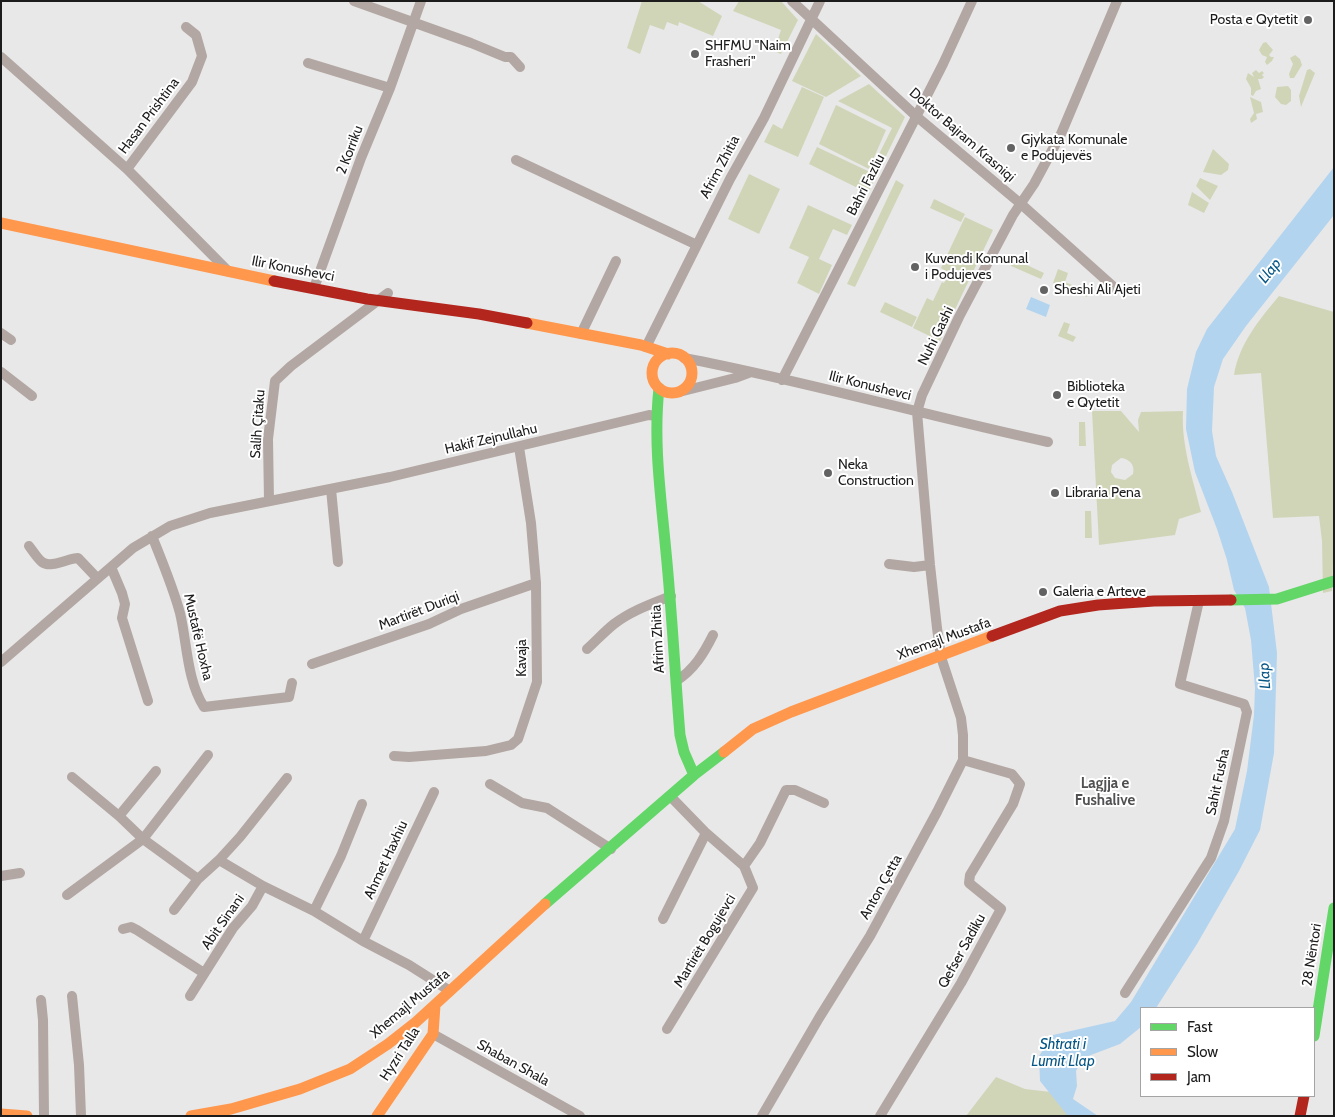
<!DOCTYPE html>
<html>
<head>
<meta charset="utf-8">
<style>
	body { margin:0 }
	#map { position:relative; width:1335px; height:1117px; overflow:hidden; background:#e8e8e8; font-family:Cabin,sans-serif }
	canvas { display:block }
	.frame { position:absolute; inset:0; border:2px solid #1c1c1d; pointer-events:none }
	.legend { position:absolute; left:1140px; top:1007px; width:175px; height:90px; box-sizing:border-box; background:#fff; border:1px solid #a4a4a5; margin:0; padding:6px 9px; list-style:none; font-size:15px; color:#1c1c1d }
	.legend li { display:flex; align-items:center; gap:10px; height:25px }
	.legend b { width:25px; border:1px solid #a4a4a5 }
</style>
</head>
<body>
<div id="map">
<canvas width="1335" height="1117"></canvas>
<div class="frame"></div>
<ul class="legend">
<li><b style="height:6px;background:#63d668"></b>Fast</li>
<li><b style="height:6px;background:#ff974d"></b>Slow</li>
<li><b style="height:6px;background:#b3261e"></b>Jam</li>
</ul>
</div>
<script>
const c = document.querySelector('canvas').getContext('2d');
c.lineJoin = 'round';
function paint(path, color) {
  c.fillStyle = color;
  c.fill(path, 'evenodd');
}
function stroke(path, color, width, dash) {
  c.strokeStyle = color;
  c.lineWidth = width;
  c.lineCap = dash ? 'butt' : 'round';
  c.setLineDash(dash || []);
  c.stroke(path);
}
function label(font, color, halo, rows, align = 'center') {
  c.font = font + ' Cabin,sans-serif';
  c.lineWidth = 4;
  c.setLineDash([]);
  c.textBaseline = 'middle';
  c.strokeStyle = halo;
  c.fillStyle = color;
  for (const [text, x, y, turn = 0] of rows) {
    c.save();
    c.translate(x, y);
    c.rotate((+turn || 0) * Math.PI / 180);
    c.textAlign = isNaN(turn) ? turn : align;
    if (halo) c.strokeText(text, 0, 0);
    c.fillText(text, 0, 0);
    c.restore();
  }
}
paint(new Path2D(`
	M642 1H698L722 16 713 36 679 22 678 26 667 22 664 30 650 25 640 54 627 48Z
	M739 1H781L798 20 781 54 774 51 781 30 733 11Z
	M816 34 861 76 826 97 792 81Z
	M1266 42 1273 50 1269 55 1271 57H1274L1272 61 1267 65 1265 62 1267 57 1262 55 1259 50 1263 43Z
	M1295 55 1300 59 1302 65 1294 78H1290L1289 74 1293 64 1290 58Z
	M1310 69 1315 73 1301 107 1299 96 1307 70Z
	M1256 70 1259 73 1262 71 1264 73 1262 75 1264 77 1262 79H1258L1261 89 1256 91 1253 96 1251 95V88L1246 79 1248 73 1254 77 1252 73Z
	M869 84 905 117 868 193 809 164 817 147 870 172 892 128 838 101Z
	M1288 86 1291 90V101L1286 105 1281 104 1275 97 1277 87Z
	M802 87 824 97 798 157 764 142 773 124 782 129Z
	M1250 97 1261 102 1263 112 1256 114 1257 119 1251 123 1250 119 1254 113Z
	M836 105 886 130 869 169 819 144Z
	M1213 149 1229 164 1228 170 1221 175 1203 172Z
	M749 174 780 189 759 234 728 219Z
	M1200 178 1218 186 1210 200 1196 186Z
	M896 180 904 185 855 287 847 284Z
	M1192 192 1209 203 1204 213 1188 205Z
	M934 199 965 214 961 222 930 208Z
	M808 205 852 225 847 235 833 229 819 259 832 265 819 294 797 283 809 257 789 248Z
	M965 217 993 230 940 341 913 328 927 298 933 301 942 282 944 283 949 273 941 268Z
	M1014 259 1044 273 1041 279 1011 266Z
	M1058 269 1068 273 1065 282 1089 292 1087 297 1053 283Z
	M1279 296 1334 312V536L1332 591 1323 593 1322 541 1319 516 1273 518 1261 373 1234 375C1239 344 1259 320 1279 296Z
	M885 302 917 317 912 327 880 312Z
	M1064 322 1070 324 1067 333 1076 337 1073 342 1058 336Z
	M1092 411H1121L1139 432 1138 420 1141 412 1183 411C1181 445 1193 479 1201 512L1179 519 1175 535 1099 545ZM1121 458C1130 459 1135 465 1133 474L1125 480 1115 478 1111 472 1112 465Z
	M1079 422H1085L1086 446H1079Z
	M1085 511H1091L1092 538H1085Z
	M996 1077 1025 1089 1051 1092 1084 1116H966Z`), '#d1d5b8');
paint(new Path2D(`
	M1334 167V215L1246 326 1223 359 1214 387 1212 431 1216 456 1232 492 1269 587 1277 653 1274 753 1260 830 1239 871 1197 944 1156 1008H1141V1027L1120 1044 1083 1058 1076 1071 1077 1086 1073 1099 1098 1116H1068L1040 1081 1039 1056 1053 1035 1115 1021 1131 1002 1235 829 1247 771 1254 715 1255 688 1251 640 1245 608 1234 590 1227 560 1217 529 1195 472 1186 429 1187 389 1196 352 1207 329Z
	M1031 297 1050 305 1046 317 1026 309Z`), '#b3d4ef');
stroke(new Path2D(`
	M354 1 471 43 505 57H511L520 67
	M792 1 916 116 1021 204 1116 289
	M1 57 127 169 229 272
	M308 63 390 88
	M516 160 697 245
	M127 169 192 82 202 56 196 35 186 27
	M314 288 361 158 390 88 421 1
	M1 333 11 340
	M581 334 616 261
	M646 347 730 179 764 118 820 1
	M684 358C806 381 926 416 1048 442
	M1 372 32 396
	M782 380 943 64 972 1
	M679 392 735 378 751 372
	M331 489 338 562
	M269 501 268 439 275 381 291 366 388 293
	M152 536C162 561 173 587 180 613 187 642 187 681 204 707L289 697 292 683
	M29 546C33 551 37 558 42 562 51 569 68 558 78 558L97 578
	M889 564 914 567 930 565
	M111 567 122 593 125 604 122 618 148 701
	M587 649C596 641 604 632 614 624 631 611 651 604 671 596
	M1 662 133 548 170 526 210 513 390 477 649 415 657 416
	M312 664 429 624 461 609 536 583
	M676 681C694 670 704 653 713 635
	M394 756 409 757 486 751 511 745 518 739 537 682 536 583 531 523 519 447
	M72 777 119 816 143 839 198 879
	M490 784 522 803 547 808 611 849
	M119 816 156 771
	M219 860 263 886 314 911 363 941 409 965 450 991
	M744 866 760 843 786 790H795L824 803
	M1 876 20 873
	M67 895 143 839 208 755
	M174 910 198 879 219 860 240 837 287 778
	M314 911 341 856 362 804
	M663 919 706 833
	M123 929 131 927 137 930 204 973
	M363 941 434 792
	M1125 993 1211 858 1224 821 1247 712 1244 704 1180 684 1199 601
	M72 996 79 1065 81 1116
	M190 996 233 928 252 906 263 886
	M41 1000 43 1020 44 1116
	M667 1029 753 888 744 866 705 832 671 797
	M433 1034 580 1116
	M762 1116 819 1018 870 936 937 812 963 760V735L961 718 941 657 937 628 930 565 917 412 922 395 959 317 1013 215 1034 184 1061 134 1117 1
	M880 1116 961 983 1001 909 969 883 970 875 1013 804 1020 784 1012 774 963 760`), '#b2a7a3', 10);
stroke(new Path2D(`
	M659 388C653 443 661 497 666 552 672 613 675 674 680 735L684 752 694 775
	M1231 600 1277 599 1334 581
	M545 904 694 775 724 752
	M1314 1036 1334 908`), '#63d668', 11);
stroke(new Path2D(`
	M1 223 274 281
	M527 323 641 345 668 354
	M652 373a20 20 0 1 1 40 0a20 20 0 1 1-40 0Z
	M724 752 753 729 791 712 992 636
	M1 1114 27 1116
	M191 1116 231 1109 300 1089 350 1069 388 1044 416 1022 545 904
	M377 1116 433 1034 435 1005`), '#ff974d', 11);
stroke(new Path2D(`
	M274 281 367 299 479 314 527 323
	M992 636 1060 611 1098 605 1154 601 1231 600
	M1300 1116 1304 1096`), '#b3261e', 11);
for (const [x, y, r, color] of [
	[1308,20,5,"#636364"],
	[695,54,5,"#636364"],
	[1011,148,5,"#636364"],
	[915,267,5,"#636364"],
	[1044,290,5,"#636364"],
	[1057,395,5,"#636364"],
	[828,473,5,"#636364"],
	[1055,493,5,"#636364"],
	[1043,592,5,"#636364"]
]) {
  const dot = new Path2D();
  dot.arc(x, y, r, 0, 2 * Math.PI);
  c.fillStyle = color;
  c.fill(dot);
  stroke(dot, '#fff', 2);
}
label('14px', '#1c1c1d', '#fff', [
	["Posta e Qytetit",1298,20,"right"],
	["SHFMU \"Naim",705,46],
	["Frasheri\"",705,62],
	["Gjykata Komunale",1021,140],
	["e Podujevës",1021,156],
	["Kuvendi Komunal",925,259],
	["i Podujeves",925,275],
	["Sheshi Ali Ajeti",1054,290],
	["Biblioteka",1067,387],
	["e Qytetit",1067,403],
	["Neka",838,465],
	["Construction",838,481],
	["Libraria Pena",1065,493],
	["Galeria e Arteve",1053,592]
], 'left');
label('14px', '#1c1c1d', '#fff', [
	["Hasan Prishtina",149,116,-53],
	["Doktor Bajram Krasniqi",962,135,41],
	["2 Korriku",350,150,-69],
	["Afrim Zhitia",720,167,-62],
	["Bahri Fazliu",866,185,-63],
	["Ilir Konushevci",293,269,11],
	["Nuhi Gashi",936,336,-64],
	["Ilir Konushevci",870,386,14],
	["Salih Çitaku",258,424,-86],
	["Hakif Zejnullahu",491,439,-13],
	["Martirët Duriqi",419,611,-21],
	["Mustafë Hoxha",198,637,77],
	["Afrim Zhitia",658,639,-93],
	["Xhemajl Mustafa",944,639,-20],
	["Kavaja",522,658,-90],
	["Sahit Fusha",1218,782,-78],
	["Ahmet Haxhiu",386,860,-65],
	["Anton Çetta",881,887,-61],
	["Abit Sinani",223,922,-55],
	["Martirët Bogujevci",705,941,-59],
	["Qefser Sadiku",962,951,-61],
	["28 Nëntori",1312,955,-81],
	["Xhemajl Mustafa",410,1004,-40],
	["Hyzri Talla",400,1054,-57],
	["Shaban Shala",513,1063,29]
]);
label('italic 15px', '#055585', '#fff', [
	["Llap",1270,271,-51],
	["Llap",1265,676,-94],
	["Shtrati i",1063,1045],
	["Lumit Llap",1063,1062]
]);
label('bold 15px', '#515153', '#fff', [
	["Lagjja e",1105,784],
	["Fushalive",1105,801]
]);
</script>
</body>
</html>
